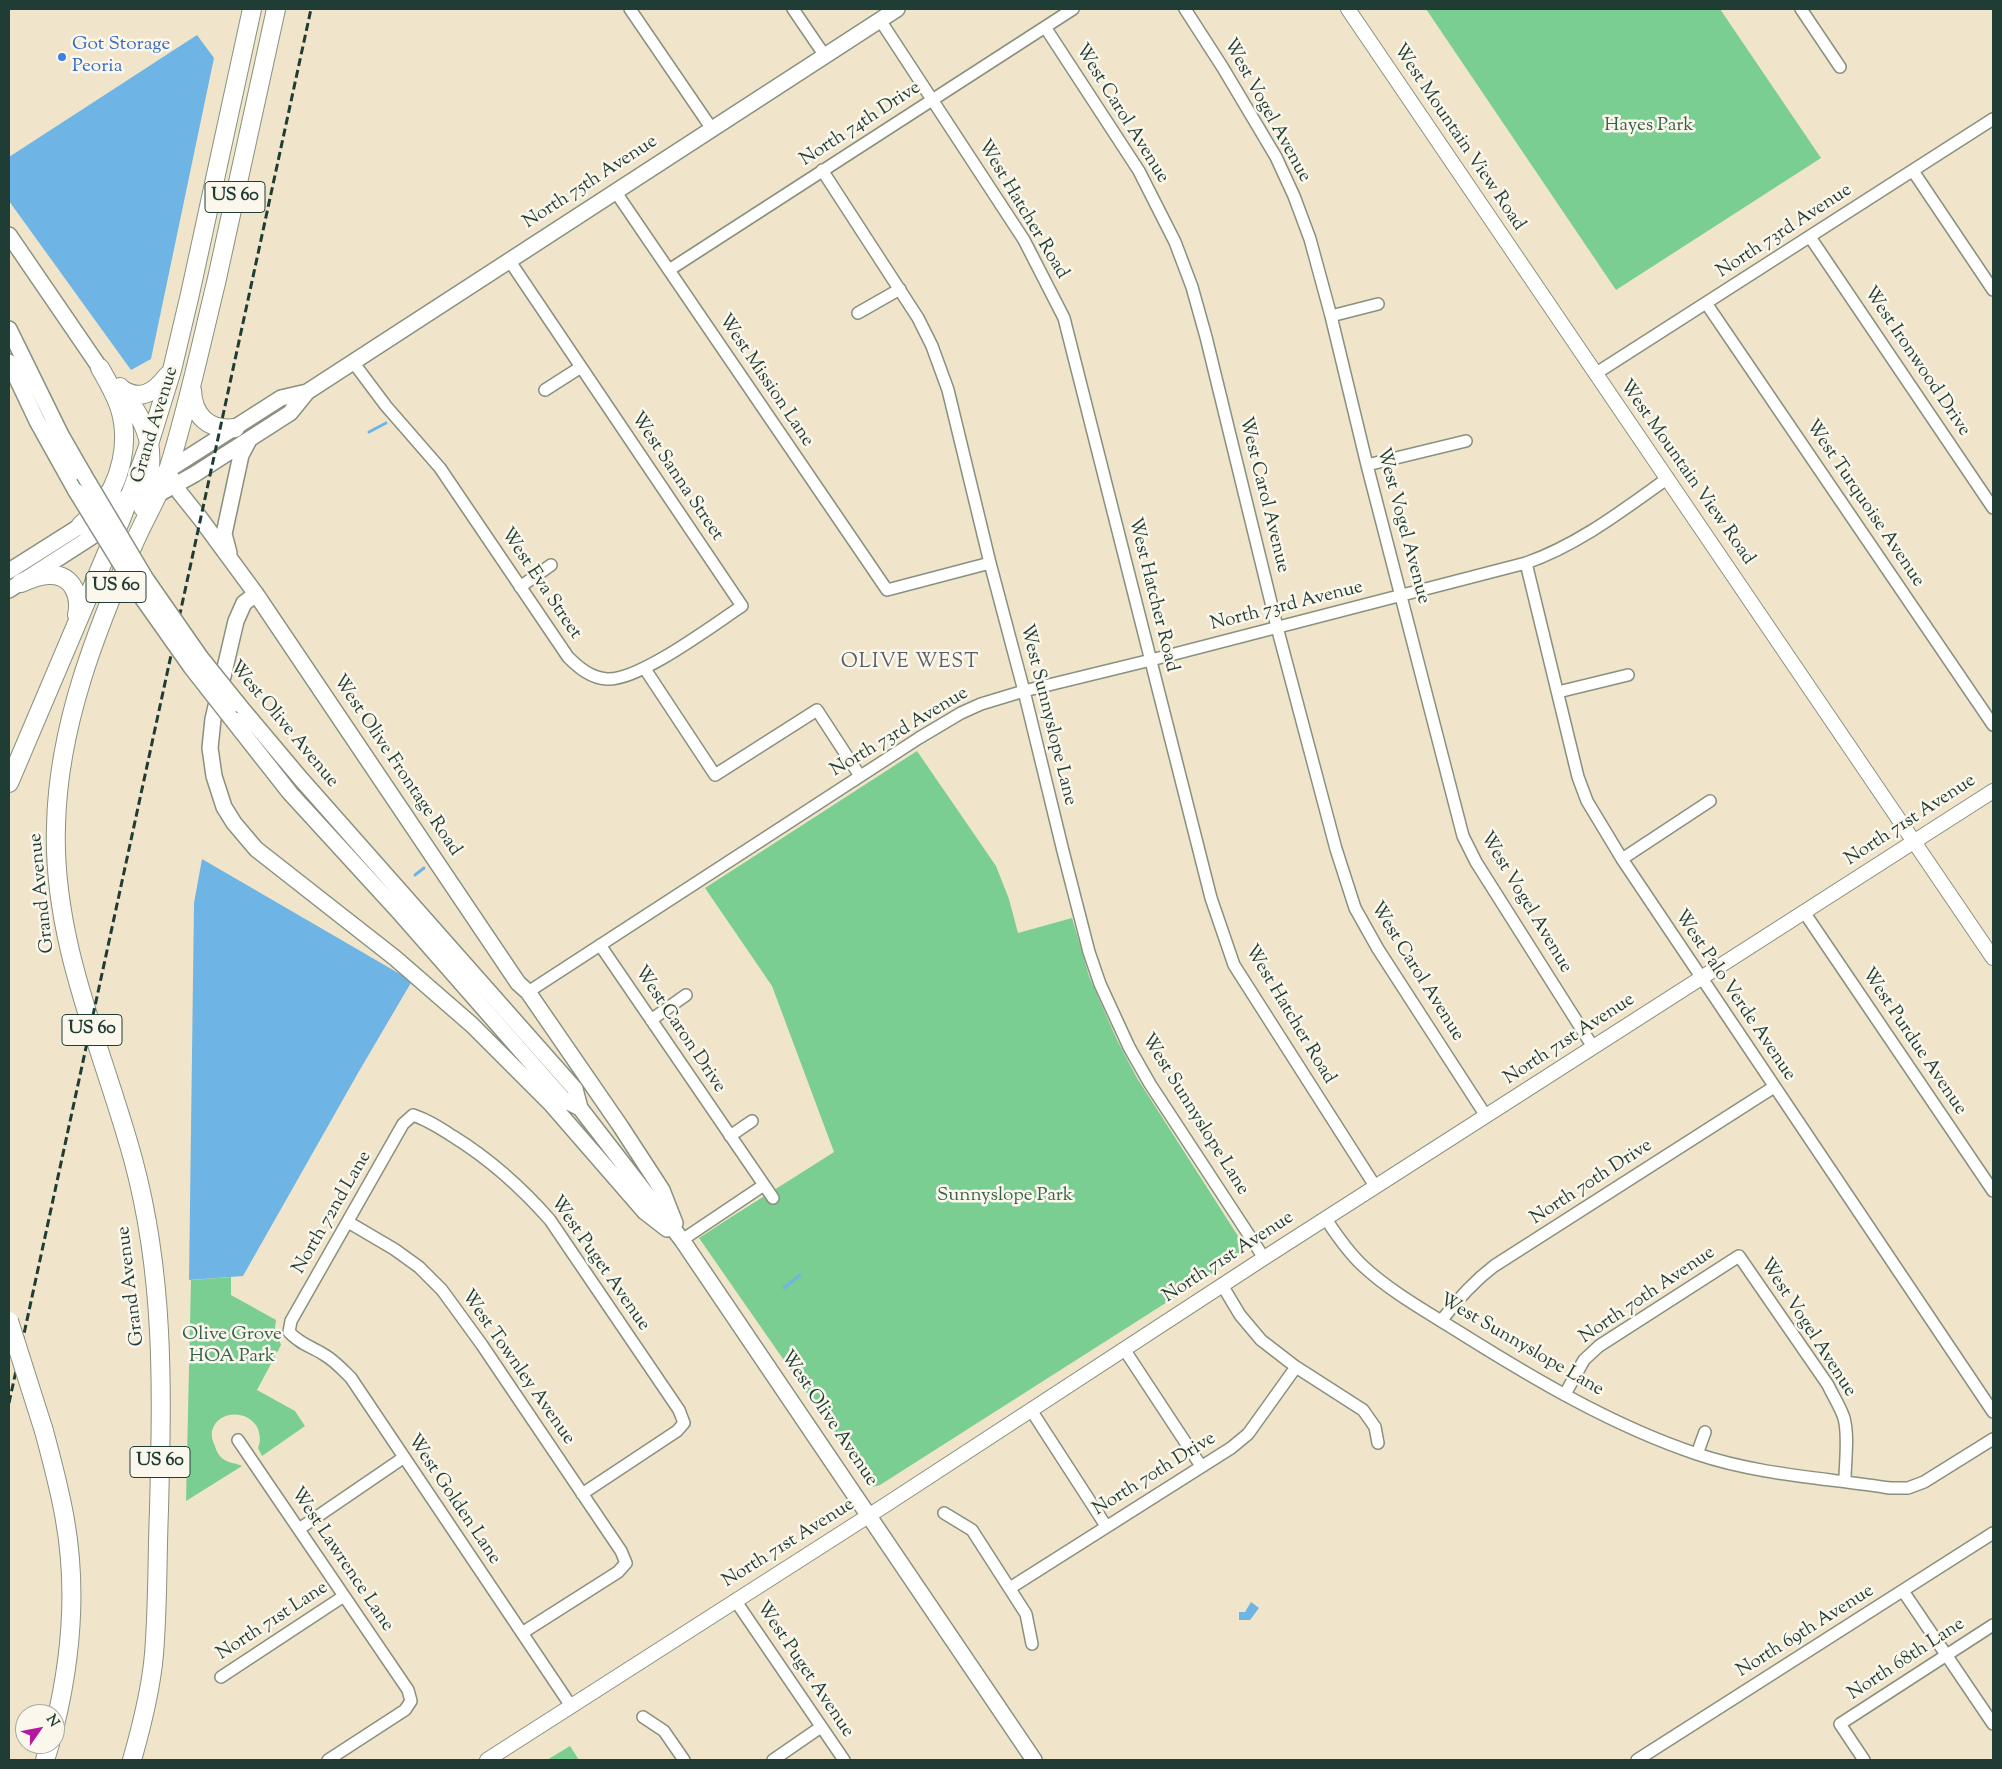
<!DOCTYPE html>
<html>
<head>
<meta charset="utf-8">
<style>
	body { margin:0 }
	#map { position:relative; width:2002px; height:1769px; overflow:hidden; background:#f0e5ca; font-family:"Sorts Mill Goudy",serif }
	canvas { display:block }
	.frame { position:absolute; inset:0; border:10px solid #1f3d34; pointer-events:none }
	.north { position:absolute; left:15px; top:1704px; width:50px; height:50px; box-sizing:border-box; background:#fbf7ec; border:1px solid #a3ada2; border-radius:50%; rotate:57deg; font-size:14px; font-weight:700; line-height:20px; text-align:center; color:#1f3d34 }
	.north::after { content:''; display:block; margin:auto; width:18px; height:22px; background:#b5179e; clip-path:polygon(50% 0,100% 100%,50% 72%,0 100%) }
</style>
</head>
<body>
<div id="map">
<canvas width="2002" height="1769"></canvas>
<div class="frame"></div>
<div class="north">N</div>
</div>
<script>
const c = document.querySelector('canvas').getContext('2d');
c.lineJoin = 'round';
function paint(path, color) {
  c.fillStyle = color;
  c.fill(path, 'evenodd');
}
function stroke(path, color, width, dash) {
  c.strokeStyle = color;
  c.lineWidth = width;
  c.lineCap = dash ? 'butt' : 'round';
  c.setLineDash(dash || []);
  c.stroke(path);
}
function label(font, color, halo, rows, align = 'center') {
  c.font = font + ' "Sorts Mill Goudy",serif';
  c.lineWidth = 5;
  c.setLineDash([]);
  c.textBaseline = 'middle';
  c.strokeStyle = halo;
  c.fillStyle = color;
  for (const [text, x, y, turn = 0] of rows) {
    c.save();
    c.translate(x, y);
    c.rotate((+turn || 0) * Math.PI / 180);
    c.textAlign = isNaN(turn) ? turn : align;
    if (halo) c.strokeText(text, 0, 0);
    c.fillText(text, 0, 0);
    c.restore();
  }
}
paint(new Path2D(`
	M1426 9H1720L1821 158 1616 290Z
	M917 751 996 866 1009 899 1018 933 1072 918 1089 976 1117 1040 1137 1078 1245 1247 1241 1255 880 1485 872 1487 699 1238C744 1208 789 1181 834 1152L772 986 705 888Z
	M231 1277V1295L276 1320 275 1328 281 1345 257 1390 295 1411 305 1426 262 1456 258 1448C261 1441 260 1436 258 1429 250 1410 218 1409 212 1431 211 1436 213 1442 215 1446 216 1451 219 1456 223 1459 228 1463 236 1463 242 1466L186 1501 191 1280Z
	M570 1746 579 1760H547Z`), '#7bce91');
paint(new Path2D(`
	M197 35 214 58 151 359 131 370 9 201V157Z
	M202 859 412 981 358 1073 243 1276 189 1280 194 903Z
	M1251 1602 1259 1608 1250 1620H1239V1612H1245Z`), '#6eb5e5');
stroke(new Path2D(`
	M369 432 386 423
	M415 875 424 868
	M784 1288 800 1275`), '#6eb5e5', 3);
const minor = new Path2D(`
	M630 9 712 129
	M793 9 825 56
	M1185 9 1223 68 1276 157 1294 196 1310 239 1331 316 1367 465 1463 836 1476 862 1593 1047
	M1801 9 1840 67
	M880 20 1024 240 1064 318 1211 898 1234 965 1375 1186
	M1045 27 1139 171 1175 242 1192 287 1206 337 1277 627 1336 849 1355 908 1378 949 1486 1116
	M822 170 918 318 932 346 948 390 990 563 1024 691 1063 851 1089 952 1100 984 1129 1047 1150 1084 1264 1258
	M1913 171 1993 290
	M615 191 887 590 990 563
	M1810 237 1993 508
	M669 270 1073 9
	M1706 303 1993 725
	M858 313 900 289
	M1331 316 1378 304
	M353 362 386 406 440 468 568 657C579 668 591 678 607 679 639 681 713 625 742 606L509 260
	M1595 374 1993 119
	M545 390 581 367
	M1367 465 1466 441
	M1526 563 1578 777 1587 801 1622 859 1993 1412
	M520 587 551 565
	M645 669 715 775 817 710 860 776
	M1558 692 1628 675
	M1622 859 1710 801
	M1804 912 1993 1191
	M600 945 773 1198
	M528 992 919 738 961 713 981 704 1024 691 1151 660 1526 563C1578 545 1623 510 1668 478
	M651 1020 686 995
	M730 1136 752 1121
	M1326 1219C1337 1236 1348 1252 1363 1266 1391 1292 1427 1312 1459 1332 1534 1379 1613 1426 1697 1454 1759 1475 1826 1478 1890 1488H1908L1924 1482 1993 1439
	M348 1222 394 1249 419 1267 442 1290 482 1345 621 1551 626 1563 618 1572 522 1633
	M682 1240 764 1185
	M1222 1285 1240 1315 1261 1340 1296 1367 1363 1410 1375 1427 1378 1443
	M1441 1321C1457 1300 1473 1282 1494 1266L1774 1087
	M1124 1349 1201 1466
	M1565 1394 1584 1360 1599 1346 1739 1256 1828 1385C1833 1396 1840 1406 1844 1418 1849 1437 1845 1461 1845 1481
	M1031 1410 1106 1526
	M238 1440 408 1690 411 1701 405 1710 328 1760
	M1697 1454 1705 1432
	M944 1513 972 1530 1026 1614 1032 1644
	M299 1529 403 1458
	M1010 1588 1231 1448 1248 1434 1296 1367
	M1903 1591 1993 1724
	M735 1600 844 1760
	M221 1677 344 1596
	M571 1706 351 1378C342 1369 334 1360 323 1354 310 1346 300 1344 289 1332L291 1321 403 1124 413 1115C428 1120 440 1128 454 1137 491 1160 521 1187 550 1220L679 1410 684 1423 677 1431 582 1494
	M643 1717 664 1731 684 1760
	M773 1760 821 1727
	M1637 1760 1993 1533
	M1864 1760 1840 1724 1993 1625`);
const tertiary = new Path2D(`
	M1348 9 1993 958
	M487 1760 887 1504 1264 1258 1993 791`);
const secondary = new Path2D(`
	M9 235 100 368
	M9 329 61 435 84 475
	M9 362 37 421 76 491
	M162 474 281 398 307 392
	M171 477 180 493 200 518 256 594 518 983 528 992 621 1127 662 1190 675 1223
	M155 496 195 474 290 413 307 392 897 9
	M229 553 224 534 227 520 241 455 249 440
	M9 571 134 492
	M9 590 110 525
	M256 594 244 603 236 621 213 719 210 748 214 776 224 807 234 823 256 849 395 958 472 1025 552 1105 645 1212 667 1229
	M238 704 301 779 575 1089 580 1108 682 1240 1034 1760
	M231 718 290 793 399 912 564 1100 580 1108`);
const trunk = new Path2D(`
	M120 387C154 434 156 451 143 508
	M120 388C140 402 154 393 167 376
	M192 390C193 416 209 431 235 428
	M80 526C85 521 92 516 97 511 121 483 131 441 119 406 114 392 107 380 100 368
	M21 583C30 579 41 574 51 575 73 575 81 597 77 615
	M9 783 122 517 150 441 172 370 190 294 252 9
	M44 1431C52 1461 60 1490 65 1520 77 1588 71 1659 55 1725
	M45 1760 50 1744
	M132 1760C142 1725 151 1690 154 1654 158 1606 157 1558 159 1510 162 1389 165 1277 133 1159 103 1049 52 943 56 826 58 726 96 631 135 541 146 516 161 492 169 467 188 406 201 344 216 283 237 191 256 100 276 9`);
stroke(minor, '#88917f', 14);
stroke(tertiary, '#88917f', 16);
stroke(secondary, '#88917f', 18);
stroke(trunk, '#88917f', 20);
stroke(minor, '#fff', 11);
stroke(tertiary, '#fff', 14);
stroke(secondary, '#fff', 15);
stroke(trunk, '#fff', 18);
stroke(new Path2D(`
	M9 1403 311 9`), '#1f3d34', 3, [8, 4]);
const secondaryBridge = new Path2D(`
	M84 475 146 579 201 658 238 704
	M76 491 138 592 191 667 231 718`);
const trunkBridge = new Path2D(`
	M9 1321 44 1431`);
stroke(secondaryBridge, '#88917f', 18, []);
stroke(trunkBridge, '#88917f', 20, []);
stroke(secondaryBridge, '#fff', 15);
stroke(trunkBridge, '#fff', 18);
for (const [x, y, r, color] of [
	[62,57,5,"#3f7fe0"]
]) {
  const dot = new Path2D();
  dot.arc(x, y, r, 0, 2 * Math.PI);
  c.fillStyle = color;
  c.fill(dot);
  stroke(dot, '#fbf7ec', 2);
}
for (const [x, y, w] of [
	[235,197,60],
	[116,587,60],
	[92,1030,60],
	[160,1462,60]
]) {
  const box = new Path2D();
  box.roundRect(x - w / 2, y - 15.5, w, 31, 4);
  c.fillStyle = '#fbf7ec';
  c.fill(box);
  stroke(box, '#1f3d34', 1);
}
label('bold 18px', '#1f3d34', null, [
	["US 60",235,197],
	["US 60",116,587],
	["US 60",92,1030],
	["US 60",160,1462]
]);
label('19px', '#366cbe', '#fbf7ec', [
	["Got Storage",72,46],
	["Peoria",72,68]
], 'left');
label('19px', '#1f3d34', '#fbf7ec', [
	["West Vogel Avenue",1266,111,61],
	["West Carol Avenue",1121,114,58],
	["North 74th Drive",861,125,-33],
	["West Mountain View Road",1458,138,56],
	["North 75th Avenue",591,183,-33],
	["West Hatcher Road",1022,210,59],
	["North 73rd Avenue",1785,232,-33],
	["West Ironwood Drive",1916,362,56],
	["West Mission Lane",765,381,56],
	["Grand Avenue",156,425,-73],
	["West Mountain View Road",1686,473,55],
	["West Sanna Street",676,477,56],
	["West Carol Avenue",1263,495,76],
	["West Turquoise Avenue",1864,504,56],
	["West Vogel Avenue",1402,526,75],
	["West Eva Street",540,584,56],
	["West Hatcher Road",1152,595,76],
	["North 73rd Avenue",1287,607,-14],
	["West Sunnyslope Lane",1047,715,76],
	["West Olive Avenue",283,725,50],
	["North 73rd Avenue",900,733,-31],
	["West Olive Frontage Road",396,766,56],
	["North 71st Avenue",1911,821,-33],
	["Grand Avenue",43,893,-96],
	["West Vogel Avenue",1525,903,59],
	["West Carol Avenue",1416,972,58],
	["West Palo Verde Avenue",1734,996,56],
	["West Hatcher Road",1289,1015,59],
	["West Caron Drive",679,1030,56],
	["North 71st Avenue",1570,1040,-33],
	["West Purdue Avenue",1913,1042,56],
	["West Sunnyslope Lane",1194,1115,58],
	["North 70th Drive",1592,1183,-33],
	["North 72nd Lane",333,1213,-60],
	["North 71st Avenue",1229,1258,-33],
	["West Puget Avenue",599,1264,55],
	["Grand Avenue",132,1286,-97],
	["North 70th Avenue",1648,1296,-34],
	["West Vogel Avenue",1807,1328,57],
	["West Sunnyslope Lane",1521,1346,30],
	["West Townley Avenue",517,1368,55],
	["West Olive Avenue",828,1419,56],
	["North 70th Drive",1155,1475,-32],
	["West Golden Lane",453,1500,56],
	["North 71st Avenue",789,1544,-32],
	["West Lawrence Lane",341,1560,56],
	["North 71st Lane",273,1622,-33],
	["North 69th Avenue",1806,1632,-32],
	["North 68th Lane",1907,1660,-33],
	["West Puget Avenue",804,1670,56]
]);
label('19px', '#36614b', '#fbf7ec', [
	["Hayes Park",1649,127],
	["Sunnyslope Park",1005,1197],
	["Olive Grove",232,1336],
	["HOA Park",232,1358]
]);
c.letterSpacing = '1px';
label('20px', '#5a6066', '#fbf7ec', [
	["OLIVE WEST",910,664]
]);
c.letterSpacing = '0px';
</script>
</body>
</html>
